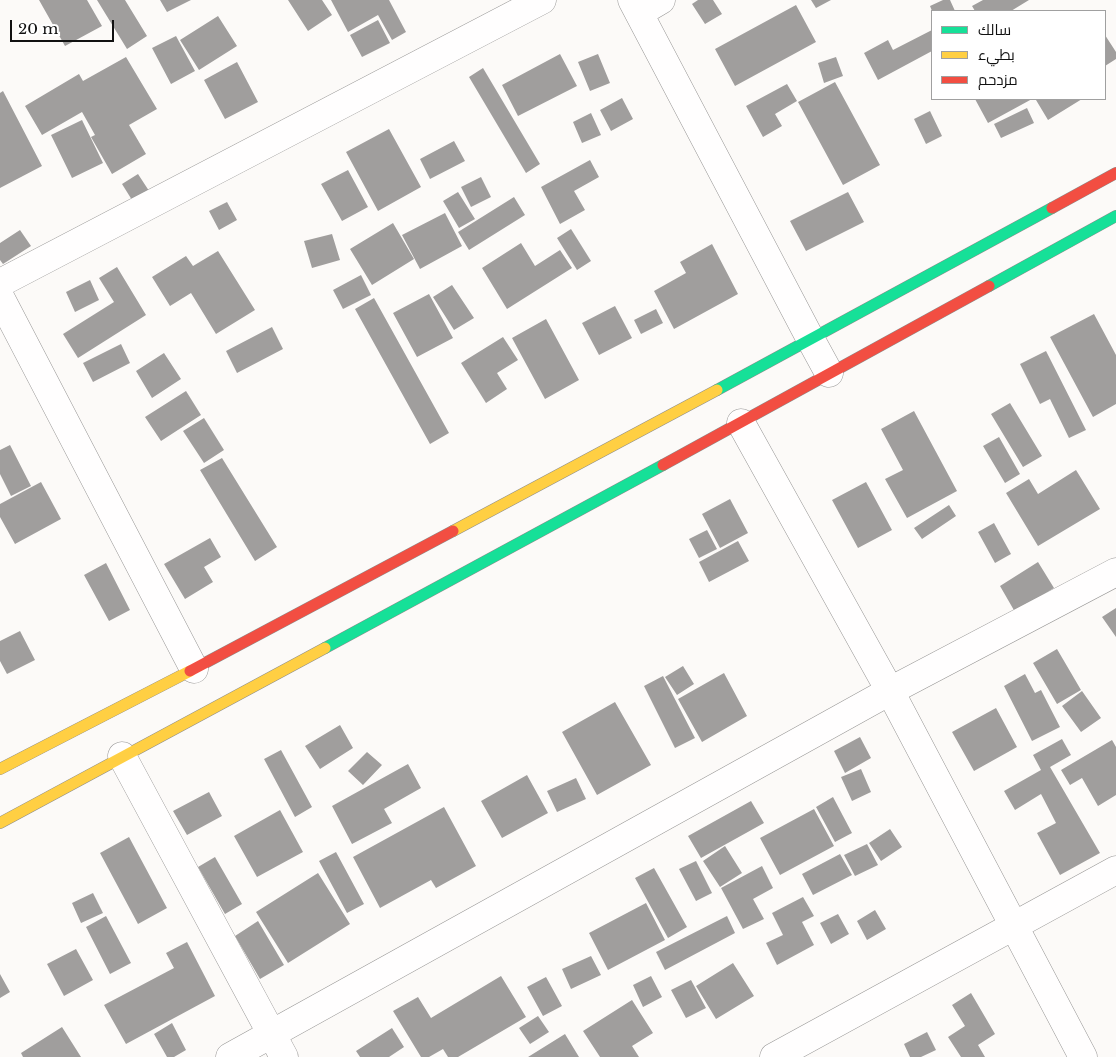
<!DOCTYPE html>
<html>
<head>
<meta charset="utf-8">
<style>
	body { margin:0 }
	#map { position:relative; width:1116px; height:1057px; overflow:hidden; background:#fcfaf8; font-family:"Libre Baskerville",Cairo,serif }
	canvas { display:block }
	.legend { position:absolute; left:931px; top:10px; width:175px; height:90px; box-sizing:border-box; background:#fff; border:1px solid #a0a0a0; margin:0; padding:6px 9px; list-style:none; font-size:15px; color:#111 }
	.legend li { display:flex; align-items:center; gap:10px; height:25px }
	.legend b { width:25px; border:1px solid #a0a0a0 }
	.scale { position:absolute; left:10px; top:20px; width:104px; height:22px; box-sizing:border-box; border:2px solid #111; border-top:0; padding-left:6px; font-size:15px; line-height:18px; white-space:nowrap; color:#111; -webkit-text-stroke:4px #fff; paint-order:stroke }
</style>
</head>
<body>
<div id="map">
<canvas width="1116" height="1057"></canvas>
<ul class="legend">
<li><b style="height:6px;background:#16e098"></b>سالك</li>
<li><b style="height:6px;background:#ffcf43"></b>بطيء</li>
<li><b style="height:6px;background:#f24e42"></b>مزدحم</li>
</ul>
<div class="scale">20 m</div>
</div>
<script>
const c = document.querySelector('canvas').getContext('2d');
c.lineJoin = 'round';
function paint(path, color) {
  c.fillStyle = color;
  c.fill(path, 'evenodd');
}
function stroke(path, color, width, dash) {
  c.strokeStyle = color;
  c.lineWidth = width;
  c.lineCap = dash ? 'butt' : 'round';
  c.setLineDash(dash || []);
  c.stroke(path);
}
paint(new Path2D(`
	M39 0H87L102 26 65 46Z
	M97 0H125L147 36 127 49Z
	M160 0H191L167 12Z
	M288 0H322L332 15 308 31Z
	M331 0H389L406 32 392 40 378 15 348 32Z
	M698 0H713L722 14 705 24 692 4Z
	M811 0H831L816 8Z
	M943 0H950L955 11H932L930 6Z
	M983 0H1029L1011 11H975L972 6Z
	M796 5 816 42 735 86 715 49Z
	M218 16 237 46 199 70 180 40Z
	M378 20 390 43 362 57 350 35Z
	M932 30V51L878 80 864 53 888 40 893 50Z
	M1105 35 1116 52V59L1105 66Z
	M176 36 195 71 171 84 152 48Z
	M560 54 577 86 518 116 502 85Z
	M598 54 610 83 590 91 578 62Z
	M126 57 157 109 129 125 146 154 112 174 91 137 95 135 82 112 42 135 25 106 79 74 83 81Z
	M836 57 843 76 824 83 818 63Z
	M237 62 258 102 225 119 204 80Z
	M483 68 540 164 526 173 469 77Z
	M835 82 880 165 843 185 798 102Z
	M787 84 797 101 775 114 782 126 763 137 746 106Z
	M3 91 42 166 0 188V93Z
	M622 98 633 119 611 131 600 110Z
	M975 99H1032L988 123Z
	M1038 99H1082L1048 120 1036 100Z
	M1027 108 1034 123 1001 138 994 124Z
	M930 111 942 136 926 144 914 119Z
	M591 113 601 135 582 143 573 122Z
	M82 120 103 163 72 178 51 135Z
	M389 129 421 187 378 211 346 152Z
	M454 141 465 161 430 179 420 159Z
	M590 160 599 177 574 191 585 210 560 224 541 187Z
	M348 170 368 207 342 221 321 184Z
	M138 174 153 197 137 208 122 184Z
	M481 177 491 197 471 207 461 187Z
	M458 192 475 219 459 228 443 201Z
	M848 192 864 222 806 251 790 221Z
	M514 197 525 215 469 250 458 232Z
	M227 202 237 220 219 230 209 211Z
	M445 213 462 246 420 269 402 235Z
	M393 223 414 259 372 285 350 249Z
	M571 229 591 261 577 270 557 238Z
	M20 230 31 246 3 264 0 260V243Z
	M332 234 340 260 312 268 304 241Z
	M521 243 535 266 560 250 572 268 507 309 482 268Z
	M712 244 738 294 674 329 654 291 686 273 680 262Z
	M218 251 255 310 216 334 191 293 170 306 152 277 186 256 193 266Z
	M117 267 146 315 78 358 63 334 114 302 99 278Z
	M361 275 371 295 343 309 333 290Z
	M90 280 99 300 75 312 66 292Z
	M452 285 474 318 454 330 433 297Z
	M429 294 453 338 417 357 393 313Z
	M374 298 449 433 430 444 355 309Z
	M615 306 632 338 599 355 582 323Z
	M656 309 663 323 641 334 634 320Z
	M1094 314 1116 355V404L1093 417 1050 337Z
	M546 319 579 380 545 399 512 338Z
	M272 327 283 349 237 373 226 351Z
	M503 337 518 360 497 373 507 389 486 403 461 363Z
	M121 344 130 363 93 382 83 363Z
	M1046 351 1086 430 1069 438 1050 399 1040 404 1020 364Z
	M164 353 181 379 152 398 136 371Z
	M186 391 201 415 161 441 145 417Z
	M1010 403 1042 456 1023 467 991 414Z
	M914 411 957 491 907 518 885 479 903 470 881 429Z
	M204 418 224 450 204 463 183 431Z
	M999 437 1020 474 1005 483 983 446Z
	M10 445 31 486 11 496 0 474V450Z
	M222 458 277 547 255 561 200 470Z
	M1076 470 1100 509 1038 546 1006 493 1029 479 1038 494Z
	M41 482 61 519 15 544 0 517V504Z
	M866 482 892 530 858 548 832 500Z
	M730 499 748 533 720 548 702 514Z
	M949 505 956 516 922 539 914 528Z
	M994 523 1011 554 995 563 978 532Z
	M707 530 717 549 699 558 689 539Z
	M210 538 221 557 204 567 213 582 185 599 164 564Z
	M738 541 749 561 709 582 699 562Z
	M1038 562 1054 588 1015 612 1000 586Z
	M106 563 130 610 109 621 84 575Z
	M1116 608V637L1102 617Z
	M20 631 35 660 7 674 0 661V641Z
	M1057 649 1081 690 1057 704 1033 663Z
	M683 666 694 684 677 695 665 677Z
	M724 673 747 716 702 742 678 699Z
	M1025 674 1035 693 1041 690 1060 727 1032 741 1004 686Z
	M663 676 695 738 675 748 644 686Z
	M1082 691 1101 718 1081 732 1062 706Z
	M615 702 651 765 597 795 562 732Z
	M996 708 1017 747 974 771 952 732Z
	M340 725 353 748 320 769 305 746Z
	M860 737 871 758 845 773 834 751Z
	M1062 739 1071 755 1050 767 1100 853 1060 875 1037 833 1056 823 1041 794 1015 810 1004 791 1041 770 1033 755Z
	M1112 740 1116 747V795L1098 806 1082 778 1070 785 1061 770Z
	M281 750 312 807 295 817 264 759Z
	M367 752 382 765 363 785 348 771Z
	M408 764 421 788 384 809 392 823 352 844 332 806Z
	M861 769 871 792 852 801 841 777Z
	M527 775 548 813 502 838 481 801Z
	M576 778 586 799 557 812 547 791Z
	M209 792 222 816 187 835 173 811Z
	M833 797 852 833 835 842 816 807Z
	M751 801 764 823 701 858 688 836Z
	M444 807 476 866 436 888 431 880 380 908 353 857Z
	M814 809 834 846 780 875 760 838Z
	M280 810 303 852 257 877 234 836Z
	M890 829 902 847 881 861 869 843Z
	M129 837 167 908 138 924 100 853Z
	M867 844 878 865 855 876 844 855Z
	M725 846 742 873 720 887 703 861Z
	M336 852 364 904 347 913 319 861Z
	M840 854 852 875 813 895 802 874Z
	M215 857 242 904 225 914 198 867Z
	M696 861 712 893 696 901 679 869Z
	M762 866 773 888 753 899 764 919 743 929 721 888Z
	M654 868 687 927 668 938 635 878Z
	M318 873 350 924 288 963 256 912Z
	M93 893 103 913 81 923 72 903Z
	M803 897 814 916 802 922 814 945 777 965 766 943 783 935 772 913Z
	M646 903 665 940 608 970 589 933Z
	M875 910 886 929 867 940 857 921Z
	M838 914 849 934 831 944 820 923Z
	M106 916 131 963 110 974 86 927Z
	M727 916 735 933 665 970 656 952Z
	M258 921 284 965 260 979 235 936Z
	M187 942 215 996 126 1044 104 1005 174 968 166 953Z
	M76 949 93 980 64 996 47 964Z
	M591 956 601 975 571 989 562 969Z
	M733 963 754 996 716 1019 696 986Z
	M0 974 10 992 0 998Z
	M501 976 526 1017 458 1057H448L443 1049 429 1057H421L393 1011 418 997 431 1018Z
	M651 976 662 997 643 1007 633 985Z
	M546 977 562 1006 543 1016 527 987Z
	M691 980 706 1008 686 1018 671 990Z
	M971 993 995 1034 978 1045 985 1057H961L948 1037 965 1026 952 1005Z
	M632 1000 653 1033 632 1046 639 1057H600L583 1031Z
	M538 1016 549 1032 530 1044 519 1028Z
	M172 1023 186 1050 174 1057H167L154 1034Z
	M62 1027 81 1057H23L21 1053Z
	M392 1028 404 1047 389 1057H360L356 1051Z
	M927 1032 936 1050 921 1057H910L904 1044Z
	M565 1034 579 1057H528Z`), '#a09e9d');
const street = new Path2D(`
	M632 0 811 340 829 373
	M639 13 661 0
	M0 283 542 0
	M0 297 194 669
	M741 423 890 691 1083 1057
	M122 756 284 1057
	M230 1057 890 691 1116 572
	M774 1057 1116 870`);
const fast = new Path2D(`
	M989 286 1116 216
	M717 390 1052 208
	M325 648 663 465`);
const slow = new Path2D(`
	M453 531 717 390
	M0 769 190 671
	M0 823 325 648`);
const jam = new Path2D(`
	M1052 208 1116 173
	M663 465 989 286
	M190 671 453 531`);
stroke(street, '#979695', 29);
stroke(fast, '#8d8d8c', 12);
stroke(slow, '#8d8d8c', 12);
stroke(jam, '#8d8d8c', 12);
stroke(street, '#fffefe', 28);
stroke(fast, '#16e098', 11);
stroke(slow, '#ffcf43', 11);
stroke(jam, '#f24e42', 11);
</script>
</body>
</html>
